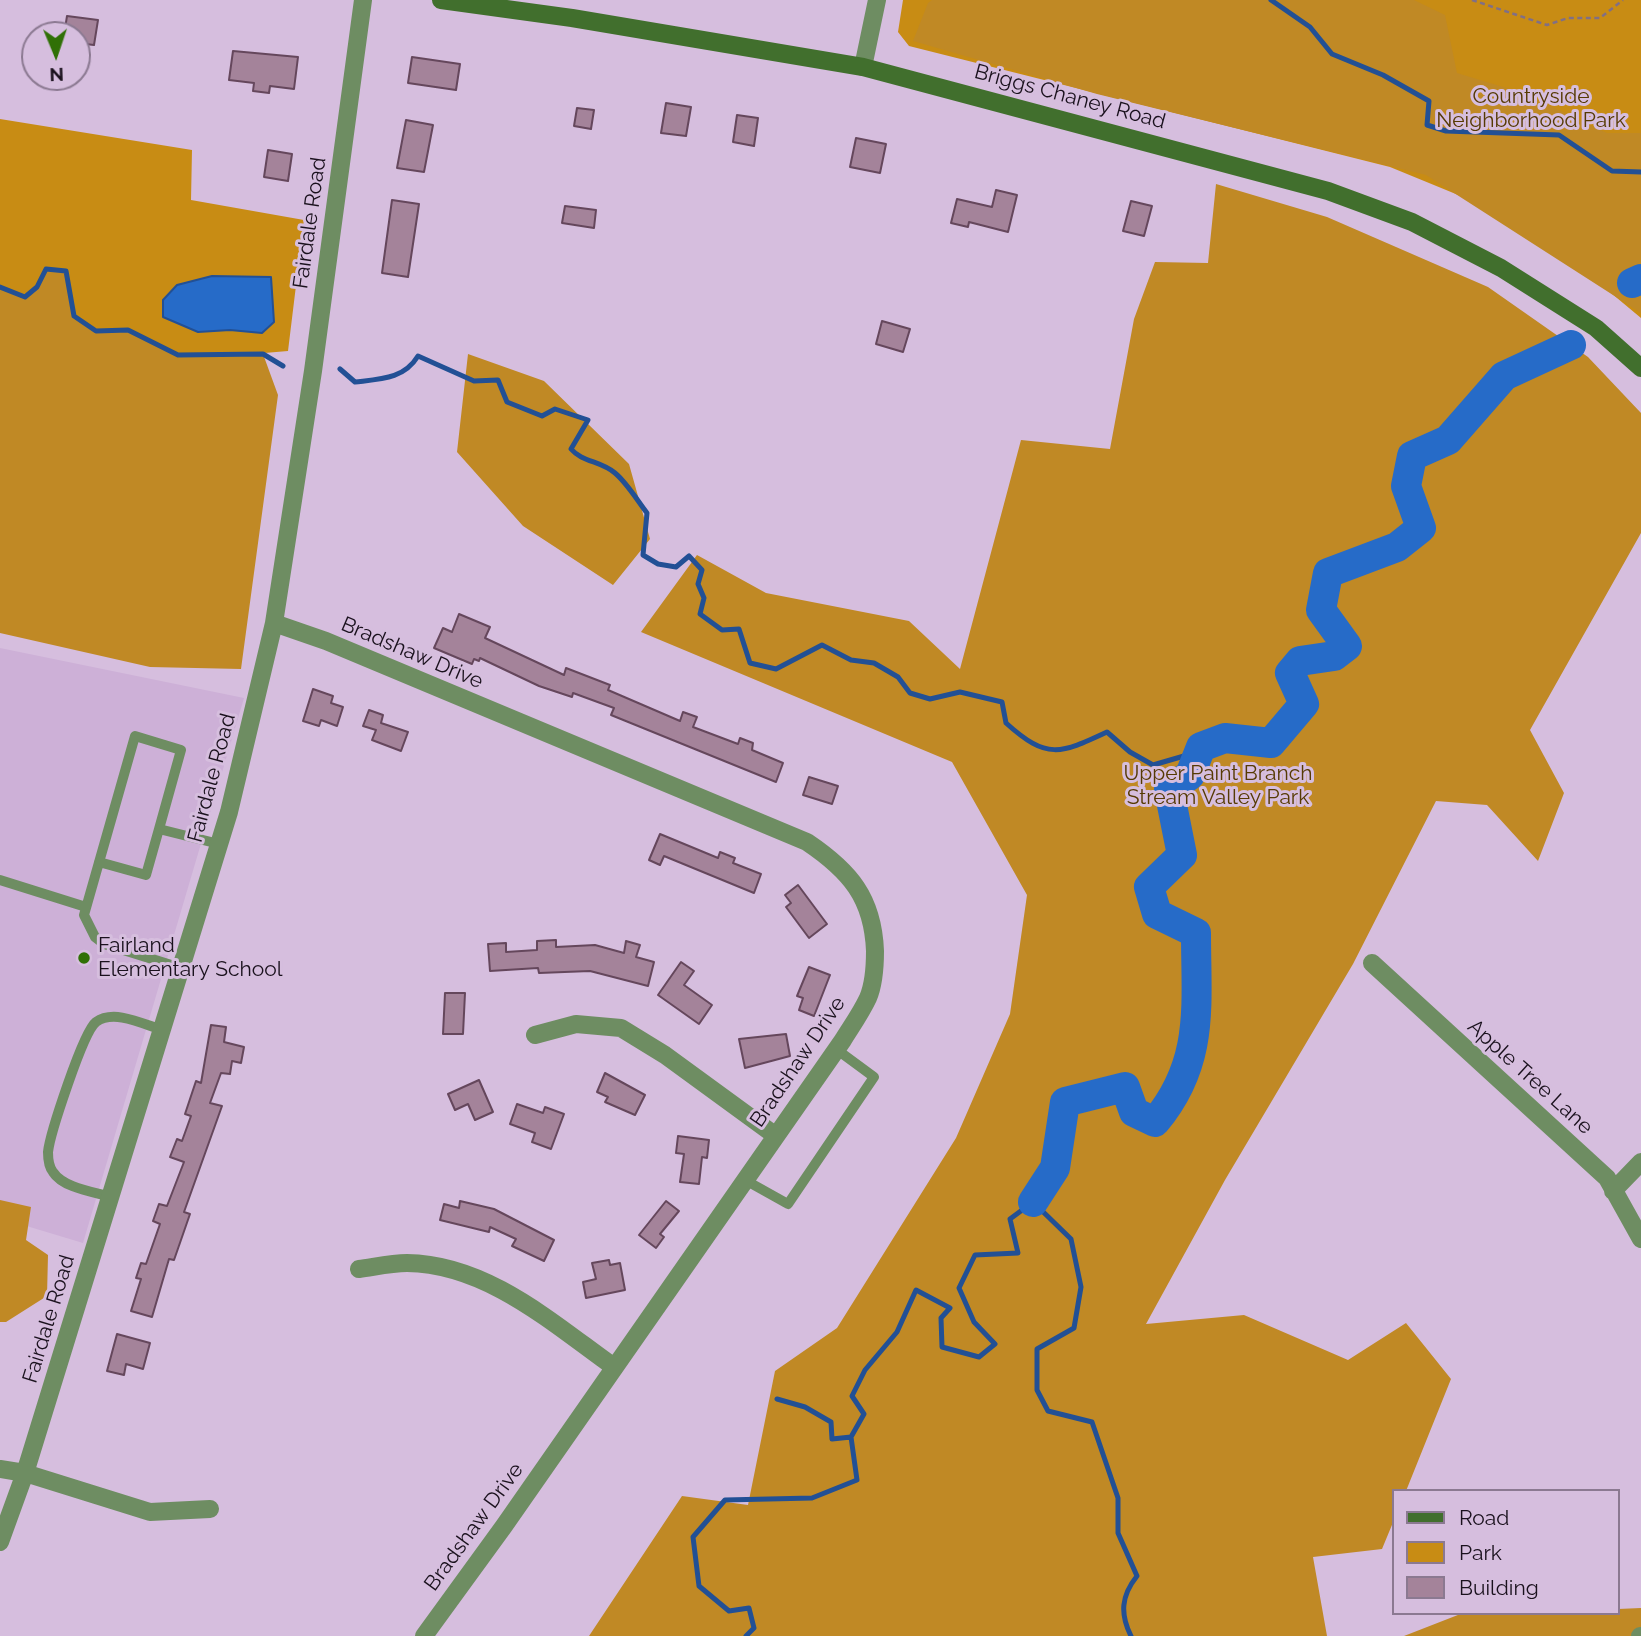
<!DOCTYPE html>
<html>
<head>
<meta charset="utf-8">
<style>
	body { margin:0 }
	#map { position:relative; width:1641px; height:1636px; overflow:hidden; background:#d6bede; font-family:Raleway,sans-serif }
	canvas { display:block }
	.legend { position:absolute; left:1392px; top:1489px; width:228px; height:126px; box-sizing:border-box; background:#d6bede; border:2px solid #8b7991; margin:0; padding:9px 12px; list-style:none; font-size:21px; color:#1a111d }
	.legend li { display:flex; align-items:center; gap:14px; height:35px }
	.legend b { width:35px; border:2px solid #8b7991 }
	.north { position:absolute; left:21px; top:21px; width:70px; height:70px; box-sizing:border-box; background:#d6bede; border:2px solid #8b7991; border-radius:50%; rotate:178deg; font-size:19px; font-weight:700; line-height:28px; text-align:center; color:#1a111d }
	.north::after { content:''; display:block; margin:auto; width:24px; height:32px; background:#307006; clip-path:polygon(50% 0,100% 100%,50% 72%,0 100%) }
</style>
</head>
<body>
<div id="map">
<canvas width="1641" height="1636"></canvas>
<ul class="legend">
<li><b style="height:9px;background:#416f2d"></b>Road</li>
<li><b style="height:19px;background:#c88c14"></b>Park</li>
<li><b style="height:19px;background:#a4839a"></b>Building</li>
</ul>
<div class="north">N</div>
</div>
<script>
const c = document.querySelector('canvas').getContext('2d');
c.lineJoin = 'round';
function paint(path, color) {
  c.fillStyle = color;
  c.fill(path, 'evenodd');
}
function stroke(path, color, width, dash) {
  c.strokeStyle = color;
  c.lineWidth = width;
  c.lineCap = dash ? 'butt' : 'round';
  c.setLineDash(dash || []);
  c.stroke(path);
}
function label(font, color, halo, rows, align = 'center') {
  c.font = font + ' Raleway,sans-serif';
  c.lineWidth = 6;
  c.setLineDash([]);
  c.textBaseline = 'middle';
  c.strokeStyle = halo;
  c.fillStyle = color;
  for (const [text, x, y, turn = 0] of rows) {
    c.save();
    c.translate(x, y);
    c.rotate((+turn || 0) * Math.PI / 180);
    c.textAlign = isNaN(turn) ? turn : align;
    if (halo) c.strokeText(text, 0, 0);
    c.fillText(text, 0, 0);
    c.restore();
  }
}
paint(new Path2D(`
	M0 648 244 698 83 1243 0 1218Z`), '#cdb0d7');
paint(new Path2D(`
	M903 0H1641V318L1587 273 1468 199 1390 167 909 46 898 32Z
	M0 119 192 150 191 200 304 220 288 351 229 356 178 355 128 330 96 331 74 316 66 271 46 269 37 287 25 297 0 287Z`), '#c88c14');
paint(new Path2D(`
	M932 0H1414L1445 15 1457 73 1523 93 1607 133H1641V313L1426 175 1097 94 913 41 928 3Z
	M1216 184 1327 217 1488 287 1588 357 1641 413V533L1530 730 1564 793 1538 861 1487 805 1436 801 1353 964 1225 1180 1146 1324 1244 1315 1348 1360 1406 1323 1451 1379 1406 1491H1394V1520L1382 1549 1313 1557 1327 1636H589L682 1496 748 1505 775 1371 837 1328 956 1138 1010 1014 1027 895 952 762 641 632 697 555 766 593 909 621 960 669 1021 440 1110 449 1134 319 1155 262 1208 263Z
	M46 269 66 271 73 316 96 331 128 330 178 355 263 354 278 395 241 669 150 667 0 633V287L25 297 37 287Z
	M468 354 544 381 629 464 650 539 613 585 523 526 457 452Z
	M0 1200 31 1207 26 1240 48 1255 47 1296 6 1322H0Z
	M1641 1608V1636H1404L1463 1613H1618V1609Z`), '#c08925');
const water = new Path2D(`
	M212 276 271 277 274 322 262 333 230 330 198 332 163 317V300L177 285Z`);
paint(water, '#266bc8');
stroke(water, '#225095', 2);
stroke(new Path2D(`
	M1271 0 1310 27 1332 54 1383 75 1429 101 1427 125 1446 131 1559 135 1612 171 1641 172
	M0 287 25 297 37 287 46 269 66 271 74 316 96 331 128 330 178 355 263 354 283 366
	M340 369 355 382C381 379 404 379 418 356L474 381 498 380 507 402 542 416 555 409 588 420 571 449C582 462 601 461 615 473 627 483 637 500 647 513L643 555 658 564 676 567 689 556 702 570 698 584 704 598 700 614 722 630 739 629 750 663 776 669 822 645 851 660 874 663 898 677 910 693 930 699 960 692 1002 702 1006 723C1047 760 1060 754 1107 732L1130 752 1153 765 1184 756 1201 747
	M777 1399 805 1407 831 1422 832 1439 851 1437
	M746 1636 754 1628 749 1608 729 1611 699 1586 693 1537 725 1500 812 1498 857 1480 851 1437 864 1414 852 1396 865 1370 897 1332 916 1290 950 1308 941 1318 942 1347 979 1357 995 1344 974 1322 959 1288 975 1255 1018 1253 1010 1219 1033 1202 1071 1239 1081 1287 1074 1328 1037 1349V1390L1048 1411 1092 1422 1118 1498V1533L1137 1576C1121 1596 1120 1614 1131 1636`), '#225095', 5);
stroke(new Path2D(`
	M1632 283 1641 279
	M1033 1202 1055 1168 1065 1102 1125 1087 1134 1112 1155 1122C1205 1062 1196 1006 1196 933L1157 914 1149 887 1182 855 1169 790 1190 775 1201 747 1225 738 1271 743 1304 704 1290 673 1300 661 1334 656 1347 646 1321 610 1328 573 1397 547 1421 528 1406 486 1412 456 1448 440 1504 376 1571 345`), '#266bc8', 30);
const building = new Path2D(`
	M67 16 98 20 94 45 77 43V35H64Z
	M233 51 298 57 294 89 270 86 269 93 253 91 254 83 229 80Z
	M412 57 460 64 456 90 408 83Z
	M666 103 691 107 686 136 661 133Z
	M577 108 594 110 591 129 574 126Z
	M737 115 758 118 754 146 733 142Z
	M406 120 433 125 424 172 397 168Z
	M856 138 886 144 880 173 850 167Z
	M268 150 292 154 288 181 264 177Z
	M996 190 1017 195 1008 232 969 222 968 227 951 223 957 199 992 207Z
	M392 200 419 204 408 277 382 273Z
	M1131 201 1152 206 1144 236 1123 231Z
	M565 206 596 210 594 228 562 223Z
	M882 321 910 329 903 352 876 344Z
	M459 614 490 627 485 638 564 675 566 668 610 685 608 690 680 721 683 712 697 717 693 727 738 744 740 738 753 743 752 750 783 763 776 782 611 715 614 708 573 693 572 697 539 686 480 658 479 661 474 659 472 664 434 648 443 628 452 632Z
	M313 689 333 696 331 703 343 707 337 726 321 720 319 726 303 721Z
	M369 710 383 715 381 723 408 732 401 751 372 740 376 730 363 726Z
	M809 777 838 786 832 804 803 795Z
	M660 834 718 858 720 852 735 858 733 863 761 874 754 893 664 856 660 865 649 860Z
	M798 885 827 924 809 938 786 907 791 903 785 895Z
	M556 940V947L595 945 624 953 626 941 640 945 636 957 654 962 648 986 590 971 539 973 538 968 490 971 488 944 506 943V952L537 950V941Z
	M681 962 694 971 684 985 712 1005 699 1024 658 995Z
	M809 967 830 975 814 1016 799 1010 803 998 797 996Z
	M445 993H465L463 1034H443Z
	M211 1025 226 1027 224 1042 244 1047 241 1063 232 1061 230 1074 221 1073 210 1103 222 1106 184 1212 190 1214 174 1260 169 1259 152 1317 131 1311 141 1279 136 1278 141 1263 146 1264 160 1224 153 1221 159 1204 167 1206 184 1162 170 1157 177 1139 182 1141 191 1116 185 1114 196 1081 201 1083Z
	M786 1034 790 1056 745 1068 739 1039Z
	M605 1073 645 1095 635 1115 605 1102 608 1097 597 1092Z
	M479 1080 493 1112 475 1120 468 1104 455 1110 448 1094Z
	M517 1104 543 1113 545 1107 564 1114 551 1149 532 1142 535 1133 510 1124Z
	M678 1136 709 1140 707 1158 702 1157 699 1184 680 1182 684 1154 676 1153Z
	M460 1201 494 1209 554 1240 544 1261 512 1246 516 1239 490 1227 489 1232 440 1220 444 1204 459 1208Z
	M666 1201 679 1211 660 1234 664 1237 656 1248 639 1235Z
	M609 1260 610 1265 620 1263 625 1290 586 1298 583 1282 596 1279 592 1263Z
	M117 1334 150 1343 143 1369 126 1364 124 1375 107 1371Z`);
paint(building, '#a4839a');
stroke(building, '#65475c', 2);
stroke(new Path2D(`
	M1472 0 1547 25 1568 18H1600L1623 0`), '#806f86', 2.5, [5, 3.5]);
stroke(new Path2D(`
	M99 862 146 875 159 829
	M0 880 86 907
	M181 968 104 944 95 937 84 915 135 736 181 750 159 829 219 844
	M745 1180 788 1204 874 1077 836 1049
	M111 1197C94 1192 63 1188 53 1172 49 1167 48 1159 48 1152 50 1134 83 1032 96 1022 114 1009 143 1024 162 1030`), '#6e8d62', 10);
stroke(new Path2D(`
	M863 67 877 0
	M274 623 326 641 807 842C850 871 873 898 875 951 875 966 874 984 868 998 861 1013 851 1027 843 1040L504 1526 424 1636
	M1372 963 1607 1178 1641 1239
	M535 1035 576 1024 621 1028 665 1055 776 1136
	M1613 1191 1641 1162
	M359 1269C374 1267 391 1263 407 1263 487 1264 552 1323 614 1367
	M0 1469 25 1473 150 1512 210 1509
	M0 1542 25 1473 229 812 274 623 313 371 363 0
	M1640 1636H1641`), '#6e8d62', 18);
stroke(new Path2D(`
	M441 0 572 18 863 67 1328 191 1412 222 1501 268 1596 328 1641 368`), '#416f2d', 18);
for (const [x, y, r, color] of [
	[84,958,7,"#307006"]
]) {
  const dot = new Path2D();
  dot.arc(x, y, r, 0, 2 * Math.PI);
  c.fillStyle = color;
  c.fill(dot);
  stroke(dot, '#d6bede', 2.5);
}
label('21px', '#1a111d', '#d6bede', [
	["Briggs Chaney Road",1070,97,15],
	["Fairdale Road",310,223,-82],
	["Bradshaw Drive",412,653,23],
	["Fairdale Road",212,778,-75],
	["Bradshaw Drive",798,1062,-56],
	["Apple Tree Lane",1530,1077,42],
	["Fairdale Road",49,1319,-73],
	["Bradshaw Drive",474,1527,-54]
]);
label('21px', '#563a03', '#d6bede', [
	["Countryside",1531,97],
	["Neighborhood Park",1531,121],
	["Upper Paint Branch",1218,774],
	["Stream Valley Park",1218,798]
]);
label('21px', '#1a111d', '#d6bede', [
	["Fairland",98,946],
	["Elementary School",98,970]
], 'left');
</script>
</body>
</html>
